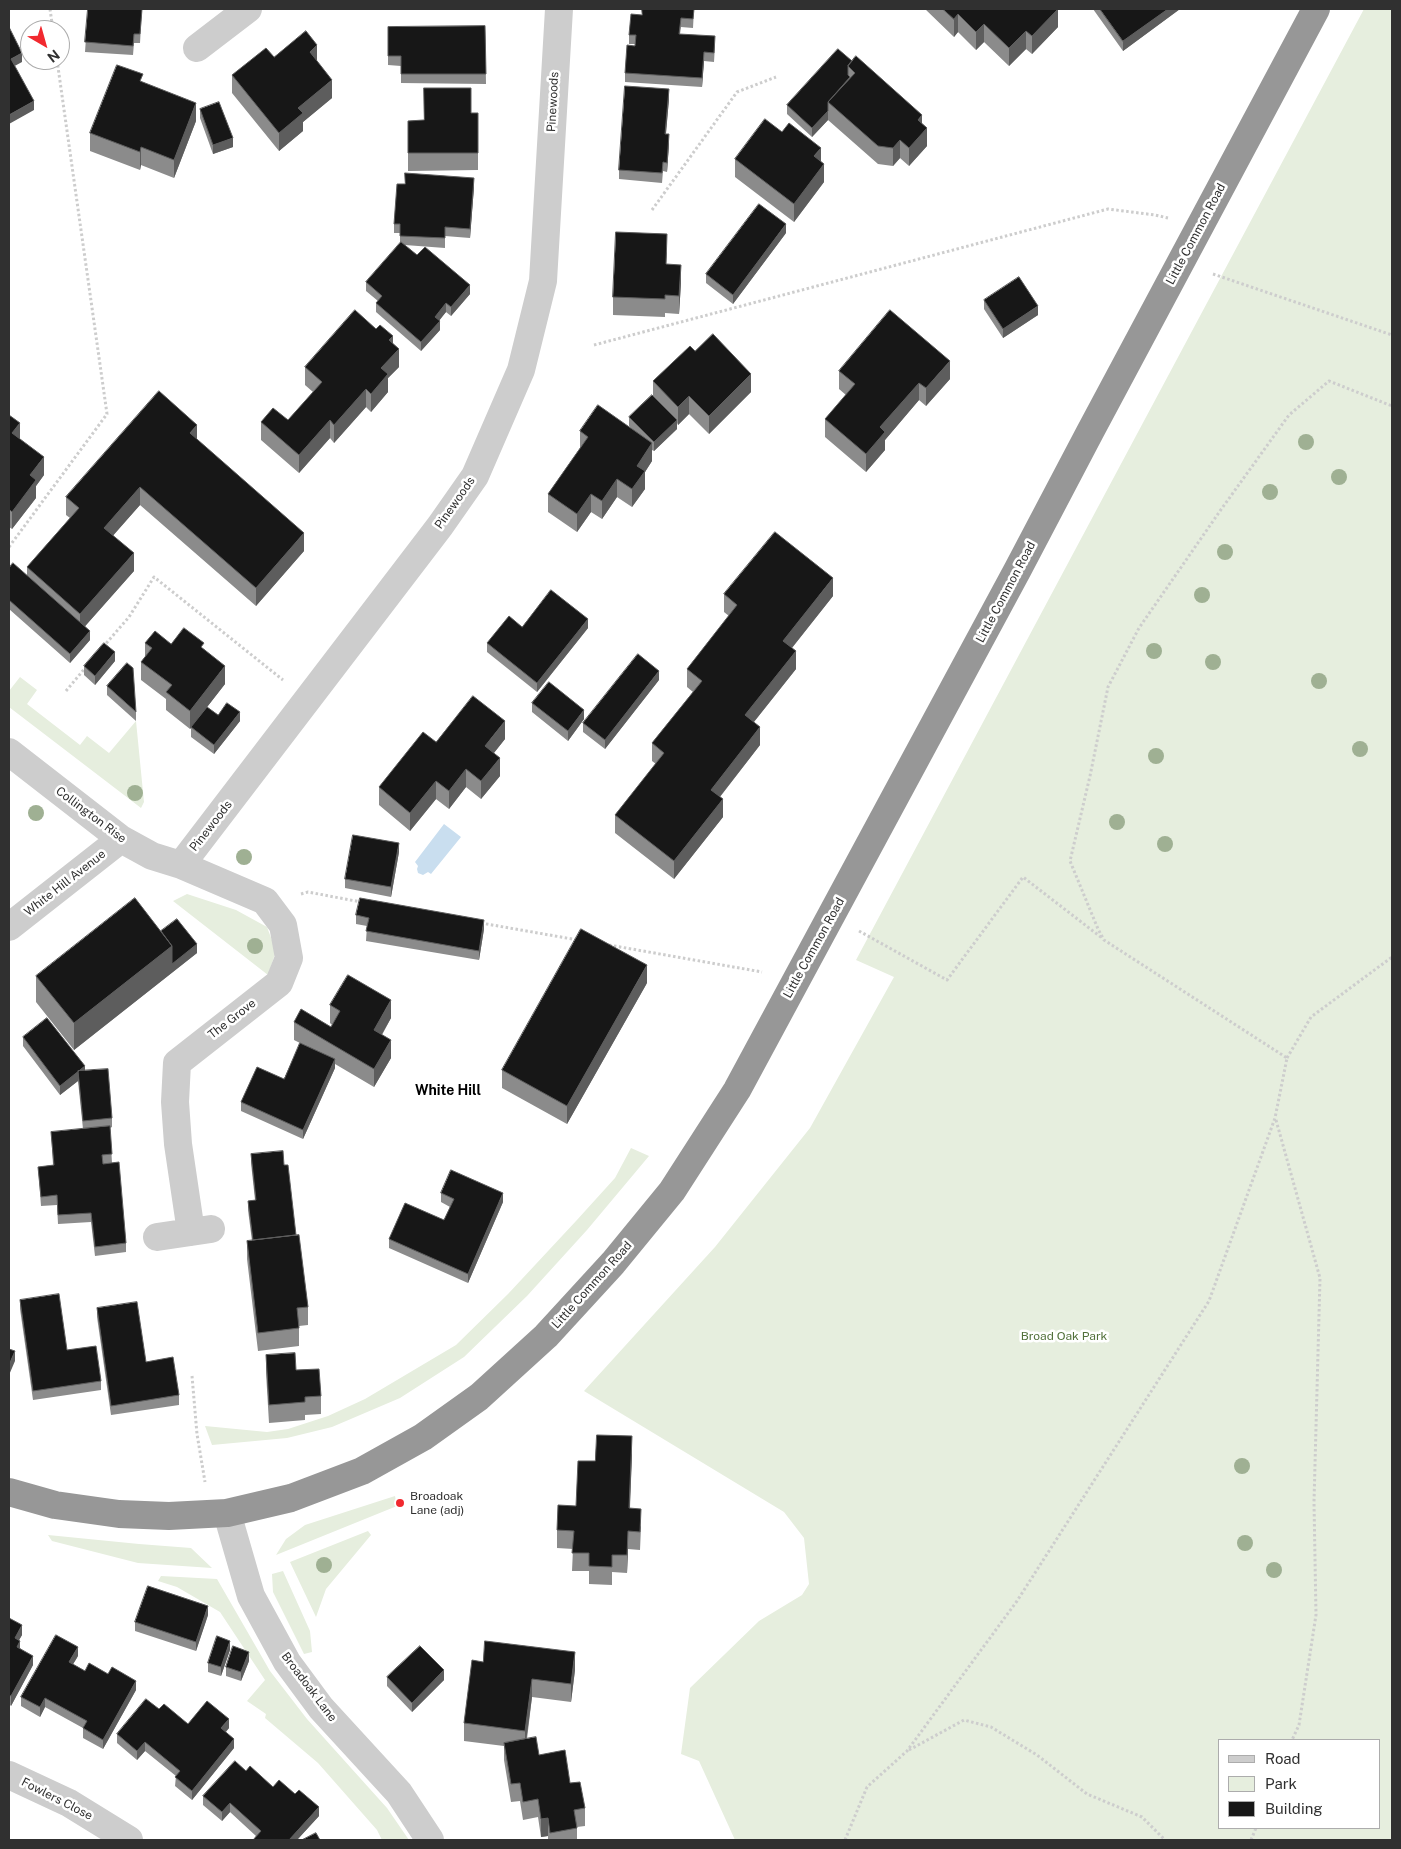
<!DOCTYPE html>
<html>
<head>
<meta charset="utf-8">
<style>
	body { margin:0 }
	#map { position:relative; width:1401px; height:1849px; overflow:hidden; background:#fff; font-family:"Public Sans",sans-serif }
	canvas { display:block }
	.frame { position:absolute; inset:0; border:10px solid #303030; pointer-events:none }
	.legend { position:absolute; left:1218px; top:1739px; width:162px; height:90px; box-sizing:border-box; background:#fff; border:1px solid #acacac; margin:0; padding:6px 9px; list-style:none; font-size:15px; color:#303030 }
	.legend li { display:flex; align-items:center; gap:10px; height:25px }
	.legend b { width:25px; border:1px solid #acacac }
	.north { position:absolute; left:20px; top:20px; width:50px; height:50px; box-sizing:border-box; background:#fff; border:1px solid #acacac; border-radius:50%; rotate:142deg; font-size:14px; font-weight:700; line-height:20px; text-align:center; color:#303030 }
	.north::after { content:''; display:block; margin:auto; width:18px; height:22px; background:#f1292f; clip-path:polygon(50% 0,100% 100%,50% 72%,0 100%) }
</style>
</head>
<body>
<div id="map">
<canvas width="1401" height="1849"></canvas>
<div class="frame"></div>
<ul class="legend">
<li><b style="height:6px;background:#cdcdcd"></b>Road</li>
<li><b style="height:14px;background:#e6eede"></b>Park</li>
<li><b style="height:14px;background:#171717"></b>Building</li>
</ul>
<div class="north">N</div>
</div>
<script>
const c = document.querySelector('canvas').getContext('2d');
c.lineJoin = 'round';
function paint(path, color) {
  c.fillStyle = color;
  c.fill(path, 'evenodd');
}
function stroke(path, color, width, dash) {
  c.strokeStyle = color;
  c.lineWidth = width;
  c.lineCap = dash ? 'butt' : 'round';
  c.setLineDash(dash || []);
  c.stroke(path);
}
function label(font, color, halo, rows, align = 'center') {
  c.font = font + ' "Public Sans",sans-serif';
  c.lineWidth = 5;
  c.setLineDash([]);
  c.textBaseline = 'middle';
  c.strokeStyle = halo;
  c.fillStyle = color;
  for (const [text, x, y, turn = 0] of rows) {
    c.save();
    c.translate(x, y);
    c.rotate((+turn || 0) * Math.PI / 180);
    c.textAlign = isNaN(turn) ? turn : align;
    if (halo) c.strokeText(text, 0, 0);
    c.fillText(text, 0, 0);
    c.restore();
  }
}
paint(new Path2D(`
	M1364 9H1392V1840H735L699 1761 681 1754 690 1688 759 1621 802 1595 809 1584 804 1538 784 1512 584 1391 715 1247 810 1128 894 977 856 960ZM1220 1740H1380V1828H1220Z
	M20 677 37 690 27 704 80 745 87 736 109 753 136 721 144 802 141 808 9 707V691Z
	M187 894 236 910 267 927 276 951 268 975 173 901Z
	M631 1148 649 1156 587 1230 527 1296 464 1357 400 1398 332 1427 287 1438 212 1445 205 1426 267 1432 288 1429 328 1416 365 1399 456 1345 508 1294 576 1221 615 1178Z
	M395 1496 397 1506 276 1555 286 1539 305 1525Z
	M368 1531 371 1535 326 1589 316 1617 290 1562Z
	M48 1535 139 1544 191 1548 212 1568 138 1563 52 1541Z
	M283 1571 310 1631 312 1652 304 1654 273 1592 272 1574Z
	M161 1576 217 1579 270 1671 307 1719 387 1808 409 1840H382L377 1830 318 1763 265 1718 266 1714 247 1701 265 1680 220 1612 177 1587 158 1581Z`), '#e6eede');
paint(new Path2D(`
	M444 824 461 837 431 874 428 872 423 875 418 873 417 869 418 866 415 862Z`), '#c9deef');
stroke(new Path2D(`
	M50 9 53 30
	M652 210 737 92 776 77
	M1213 274 1392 335
	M594 345 1108 209 1155 215 1168 218
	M9 547 107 414 57 60
	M103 647 129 617 154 577 283 680
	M66 691 86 667
	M301 894 308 892 361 902
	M481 923 578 940
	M859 931 947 980 1023 877 1102 938
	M609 945 762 972
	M1287 1058 1311 1017 1392 957
	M1276 1120 1320 1278 1314 1502 1316 1615 1299 1725 1292 1740
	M192 1376 197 1434 205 1482
	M909 1750 964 1720 991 1727 1037 1755 1087 1794 1142 1817 1165 1840
	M845 1840 867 1787 907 1751 1017 1601 1209 1301 1275 1118 1287 1058 1104 940 1098 929 1070 861 1090 776 1108 687 1139 628 1220 511 1289 415 1329 381 1392 406
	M1251 1840 1256 1828`), '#cdcdcd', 3, [2.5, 2.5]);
stroke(new Path2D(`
	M197 48 248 9
	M9 752 121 839 152 856 181 865 265 901 283 925 289 958 279 983 177 1063 175 1102 178 1144 191 1232
	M181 865 440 526 475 476 521 370 543 281 559 9
	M9 927 121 839
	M157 1237 211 1229
	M227 1513 251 1596 287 1662 321 1708 399 1793 430 1840
	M9 1775 69 1803 129 1840`), '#cdcdcd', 28);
stroke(new Path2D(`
	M9 1492 55 1505 119 1514 169 1516 227 1513 291 1498 362 1471 423 1437 479 1397 546 1336 613 1263 672 1191 737 1090 1018 569 1090 432 1316 9`), '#979797', 28);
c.fillStyle = '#9fb093';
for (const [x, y] of [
	[1306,442],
	[1339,477],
	[1270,492],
	[1225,552],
	[1202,595],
	[1154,651],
	[1213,662],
	[1319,681],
	[1360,749],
	[1156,756],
	[135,793],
	[36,813],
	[1117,822],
	[1165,844],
	[244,857],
	[255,946],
	[1242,1466],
	[1245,1543],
	[324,1565],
	[1274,1570]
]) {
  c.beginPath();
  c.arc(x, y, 8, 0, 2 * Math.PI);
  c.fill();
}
paint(new Path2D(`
	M88 9H142L140 43H134L133 55 85 52Z
	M694 9 693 28 681 27 680 34 715 45 714 62 704 61 702 87 625 82V73L635 44H629V35L642 15Z
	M925 9H1058V27L1032 54 1026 49 1009 66 984 42 976 50 958 32 954 37Z
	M1093 9H1180L1123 51Z
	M485 26 486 84 401 83V66L388 65V27Z
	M838 49 922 124 927 146 909 166 900 158 893 166 878 164 828 120 812 137 787 114V105Z
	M274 57 317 62 332 98 303 122V131L279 151 232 93V75Z
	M143 82 196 121 174 178 141 165 140 170 90 151V133Z
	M669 99 666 134 669 144 667 172 663 171 662 183 619 179V170Z
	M200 109 233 147 213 154 200 118Z
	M471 113H478V170L408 171V121L424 120Z
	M735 159 821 162 824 182 794 222 735 177Z
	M474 187 470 238 445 236V248L405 245 417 255 470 294 451 316 446 312 439 320 440 330 421 351 376 312V303L378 301 366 291V282L400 243V233H394V224Z
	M786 233 733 304 706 283V274Z
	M667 252 666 264 681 283 679 314 665 313V317L613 315V297Z
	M984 300 1038 315 1003 338 984 309Z
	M393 344 399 367 388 378V392L371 412 366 407 334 443 330 438 299 473 261 440V422L288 420 313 392 305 385V367Z
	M695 351 751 392 709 434 689 414 678 425 677 423V429L654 451 652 450V461L645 472V489L632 507 617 497 602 519 591 512 577 532 548 512V494L580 448V431L632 429 629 426V417L653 396V381Z
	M839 371 950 379 926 406 919 400 885 440V450L866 472 825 437V419L846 395 839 389Z
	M9 415 20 439 44 475 36 486V498L12 529 9 527Z
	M197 440 304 551 256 606 140 505 113 535 134 571 85 626 90 640 70 663 9 609V568L27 576V567L70 518 66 515V497Z
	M724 594 833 596 792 648 796 669 754 722 760 745 720 797 723 817 674 879 615 833V815L656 764 652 761V743L693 692 687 687V669L729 616 724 612Z
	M522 627 588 628 537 692 487 652V643Z
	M145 643 204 649 225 684 207 707 218 715 240 721 214 754 191 737V728L190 729 166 710V699L141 680V662L145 657Z
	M115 661 95 685 84 675V666Z
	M659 680 605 749 583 732V723Z
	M107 686 136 712V721L107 695Z
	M532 703 584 719 568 741 532 712Z
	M505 739 494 753 500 776 481 799 466 787 449 809 436 799 410 831 379 805V787L436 742Z
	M399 852 391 897 345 888V879Z
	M356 915 484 929 479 960 366 941 367 926 356 924Z
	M161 931 197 953 74 1050 36 1002V976Z
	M647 983 567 1124 502 1088V1070Z
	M330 1005 391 1018 382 1035 391 1058 374 1087 335 1064V1068L303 1139 241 1111V1102L284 1079 300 1043 294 1040V1022L331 1027 332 1025 330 1023Z
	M23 1037 85 1071 112 1118V1127L110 1128 112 1163 126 1243V1252L95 1256 91 1222 58 1224 57 1205 41 1206 38 1167 53 1165 51 1132 83 1129 78 1081 60 1095 23 1046Z
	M251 1154 284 1165 308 1307V1325L299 1326V1346L258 1351 247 1259V1241H252L248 1210V1201L255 1200 251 1163Z
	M441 1193 503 1202 468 1283 389 1248V1239L444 1220 450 1207 441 1202Z
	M20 1300 67 1350 101 1381V1390L33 1400 20 1309Z
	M97 1308 146 1362 179 1395V1405L111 1415 97 1317Z
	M266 1355 296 1370 321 1396V1414L305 1415V1420L269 1423 266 1373Z
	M632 1454 630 1508 641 1527 640 1550 628 1549 627 1573 612 1572V1585L589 1584V1571H572L573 1549 557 1548V1530L576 1506 595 1461Z
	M208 1615 196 1651 135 1631V1622Z
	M9 1618 22 1635 19 1640 20 1648 33 1665 11 1706 9 1704Z
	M230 1650 221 1676 208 1672V1663Z
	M78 1656 73 1664 85 1671 136 1690 103 1749 83 1738V1728L45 1707 40 1717 21 1706V1697Z
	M249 1661 241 1681 226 1676V1667Z
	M483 1662 575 1670 571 1702 532 1697 527 1739 539 1755 570 1783 585 1808V1826L577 1827V1840H548V1836L541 1837 538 1817 523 1820 520 1801 511 1802 504 1760V1746L464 1741V1723Z
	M387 1677 444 1680 412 1712 387 1686Z
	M159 1709 188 1724 229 1728 226 1732 234 1748 192 1800 175 1786 176 1776 145 1751 137 1760 117 1743V1734Z
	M246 1771 319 1816 297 1840H253L256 1836 230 1812 222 1821 203 1805V1796Z`), '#8b8b8b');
paint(new Path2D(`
	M1058 9V27L1032 54V36Z
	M1168 9H1180L1123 51V41Z
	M958 14V32L954 37V19Z
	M984 24V42L976 50V32Z
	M1026 31V49L1009 66V48Z
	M317 45V63L310 52Z
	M704 52V61L702 87V78Z
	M22 53V62L11 68V59Z
	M332 80V98L303 122V131L279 151V133L298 108Z
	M669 89V99L665 143V134Z
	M34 101V110L9 124V115Z
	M196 103V121L174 178V160Z
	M828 111V120L812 137V128Z
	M922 115V133L927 128V146L909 166V148L918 120Z
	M669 134V144L667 172V163Z
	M233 138V147L213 154V145Z
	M900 140V158L893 166V148Z
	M141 147V165L140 170V152Z
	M821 148V166L814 156Z
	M824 164V182L794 222V204Z
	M474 178V187L470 238V229Z
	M786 224V233L733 304V295Z
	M681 265V283L679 314V296Z
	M470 285V294L451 316V307Z
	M446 303V312L435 326V317Z
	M1038 306V315L1003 338V329Z
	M440 321V330L421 351V342Z
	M393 336V354L389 340Z
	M399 349V367L388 378V392L371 412V394L381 368Z
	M950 361V379L926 406V388Z
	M751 374V392L709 434V416Z
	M919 383V400L885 440V450L866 472V454L880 427Z
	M366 389V407L334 443V425Z
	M689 396V414L678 425V407Z
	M330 420V438L299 473V455Z
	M677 420V429L654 451V442Z
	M20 423V441L12 433Z
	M197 425V443L190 433Z
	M652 443V461L645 472V489L632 507V489L637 466Z
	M44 457V475L36 486V498L12 529V512L30 475Z
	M617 479V497L602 519V501Z
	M140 487V505L104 546V528Z
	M591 494V512L577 532V514Z
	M304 533V551L256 606V588Z
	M134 553V571L80 632V614Z
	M833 578V596L783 659V641Z
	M588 619V628L537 692V683Z
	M90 631V640L70 663V654Z
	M796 651V669L745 733V715Z
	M115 652V661L95 685V676Z
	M225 666V684L190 729V711Z
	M659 671V680L605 749V740Z
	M584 710V719L568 741V731Z
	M240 712V721L214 754V745Z
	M505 721V739L485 764V746Z
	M760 727V745L711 808V790Z
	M500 758V776L481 799V781Z
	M466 769V787L449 809V791Z
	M436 781V799L410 831V813Z
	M723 799V817L674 879V861Z
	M399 843V852L391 897V887Z
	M484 920V929L479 960V951Z
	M197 944V953L74 1050V1023L172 946Z
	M647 965V983L567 1124V1106Z
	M391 1000V1018L374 1048V1030Z
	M391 1040V1058L374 1087V1069Z
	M335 1059V1068L303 1139V1130Z
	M85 1066V1076L78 1071Z
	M78 1071V1081L60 1095V1086Z
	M503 1193V1202L468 1283V1274Z
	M15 1351V1361L9 1375V1365Z
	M632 1436V1454L629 1526V1508Z
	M628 1531V1549L627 1573V1555Z
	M208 1606V1615L196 1651V1642Z
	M22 1625V1635L15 1647V1638Z
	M20 1641V1650L17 1647Z
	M230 1641V1650L221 1676V1667Z
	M78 1647V1656L69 1671V1662Z
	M249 1652V1661L241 1681V1672Z
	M575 1652V1670L571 1702V1684Z
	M33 1656V1665L11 1706V1696Z
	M444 1670V1680L412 1712V1703Z
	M532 1679V1697L525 1749V1731Z
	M136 1681V1690L103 1749V1740Z
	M45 1698V1707L40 1717V1707Z
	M229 1719V1728L221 1737V1728Z
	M234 1739V1748L192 1800V1791Z
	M145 1742V1751L137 1760V1751Z
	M230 1803V1812L222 1821V1812Z
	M319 1807V1816L297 1840H289Z
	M548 1818V1836L541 1837V1819Z`), '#5d5d5d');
const building = new Path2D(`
	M88 9H142L140 34H134L133 46 85 42Z
	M642 9H694L693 19 681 18 679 34 715 36 714 53 704 52 702 78 625 73 627 45 635 46 636 35H629L631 14 642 15Z
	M943 9H1058L1032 36 1026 31 1009 48 984 24 976 32 958 14 954 19Z
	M1100 9H1168L1123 41Z
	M485 26 486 74H401V56H388V27Z
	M9 27 22 53 11 59 34 101 9 115Z
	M306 31 317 45 310 52 332 80 298 108 303 113 279 133 232 75 266 48 274 57Z
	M838 49 852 61 848 66V75L850 77 828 102V111L812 128 787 105Z
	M856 56 922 115 918 120 927 128 909 148 900 140 893 148 878 146 828 102 855 73 848 66Z
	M117 65 143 74 140 81 196 103 174 160 141 147 140 152 90 133Z
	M625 86 669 89 665 134H669L667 163 663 162 662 173 619 170Z
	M424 88H471V113H478V153H408V121L424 120Z
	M219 102 233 138 213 145 200 109Z
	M765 119 782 132 789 123 821 148 814 156 824 164 794 204 735 159Z
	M405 173 474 178 470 229 445 227V238L400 236V224H394L397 184H405Z
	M759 204 786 224 733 295 706 274Z
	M616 232 667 234 666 264 681 265 679 296 665 295V299L613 297Z
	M401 242 417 255 425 247 470 285 451 307 446 303 435 317 440 321 421 342 376 303 382 296 366 282Z
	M1019 277 1038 306 1003 329 984 300Z
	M355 310 376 329 380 325 393 336 389 340 399 349 381 368 388 374 371 394 366 389 334 425 330 420 299 455 261 422 273 408 288 420 322 382 305 367Z
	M890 310 950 361 926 388 919 383 880 427 885 432 866 454 825 419 855 384 839 371Z
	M713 334 751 374 709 416 689 396 678 407 653 381 690 346 695 351Z
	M159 391 197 425 190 433 304 533 256 588 140 487 104 528 134 553 80 614 27 567 79 508 66 497Z
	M652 395 677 420 654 442 629 417Z
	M598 405 652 443 637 466 645 471 632 489 617 479 602 501 591 494 577 514 548 494 588 437 580 431Z
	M9 415 20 423 12 433 44 457 30 475 36 480 12 512 9 509Z
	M775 532 833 578 783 641 796 651 745 715 760 727 711 790 723 799 674 861 615 815 664 753 652 743 702 681 687 669 737 605 724 594Z
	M13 563 90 631 70 654 9 600V568Z
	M551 590 588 619 537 683 487 643 509 616 522 627Z
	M184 628 204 643 201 647 225 666 190 711 166 692 172 685 141 662 152 648 145 643 155 631 171 644Z
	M104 643 115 652 95 676 84 666Z
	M638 654 659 671 605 740 583 723Z
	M127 663 133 668 136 712 107 686Z
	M549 682 584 710 568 731 532 703Z
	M473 696 505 721 485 746 500 758 481 781 466 769 449 791 436 781 410 813 379 787 423 732 436 742Z
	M227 703 240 712 214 745 191 727 207 707 218 715Z
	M353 835 399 843 391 887 345 879Z
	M135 898 172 946 74 1023 36 976Z
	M360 898 484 920 479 951 366 931 369 918 356 915Z
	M177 919 197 944 172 964V946L161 931Z
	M581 929 647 965 567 1106 502 1070Z
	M348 975 391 1000 374 1030 391 1040 374 1069 294 1022 301 1009 331 1027 340 1011 330 1005Z
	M47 1018 85 1066 60 1086 23 1037Z
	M300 1043 335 1059 303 1130 241 1102 257 1067 284 1079Z
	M108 1069 112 1118 83 1121 78 1071Z
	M110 1126 112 1154 102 1155 103 1164 119 1162 126 1243 95 1247 91 1213 58 1215 57 1195 41 1197 38 1167 54 1165 51 1132Z
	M283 1151 284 1165H288L296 1235 253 1240 248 1201 256 1200 251 1154Z
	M451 1170 503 1193 468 1274 389 1239 405 1203 444 1220 454 1199 441 1193Z
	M299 1235 308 1307 297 1308 299 1328 258 1333 247 1241Z
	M59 1294 67 1350 96 1346 101 1381 33 1391 20 1300Z
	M137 1302 146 1362 173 1357 179 1395 111 1406 97 1308Z
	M9 1349 15 1351 9 1365Z
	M295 1353 296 1370 319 1369 321 1396 305 1397V1402L269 1405 266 1355Z
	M597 1435 632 1436 629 1508 641 1509 640 1532 628 1531 627 1555H612V1567L589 1566V1553H572L574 1531 557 1530 558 1505 576 1506 578 1461H595Z
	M148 1586 208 1606 196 1642 135 1622Z
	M9 1618 22 1625 15 1638 20 1641 17 1647 33 1656 11 1696 9 1695Z
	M56 1635 78 1647 69 1662 85 1671 89 1663 108 1674 112 1667 136 1681 103 1740 83 1728 87 1721 45 1698 40 1707 21 1697Z
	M217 1636 230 1641 221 1667 208 1663Z
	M485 1641 575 1652 571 1684 532 1679 525 1731 464 1723 472 1660 483 1662Z
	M233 1646 249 1652 241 1672 226 1667Z
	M420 1646 444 1670 412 1703 387 1677Z
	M146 1699 159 1709 164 1704 188 1724 207 1701 229 1719 221 1728 234 1739 192 1791 175 1777 180 1771 145 1742 137 1751 117 1734Z
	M536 1737 539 1755 565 1750 570 1783 580 1782 585 1808 574 1810 577 1828 550 1833 548 1818 541 1819 538 1799 523 1802 520 1783 511 1784 504 1743Z
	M235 1761 246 1771 250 1766 273 1787 279 1780 295 1794 299 1790 319 1807 289 1840H253L261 1831 230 1803 222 1812 203 1796Z
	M316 1833 320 1840H302Z`);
paint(building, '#171717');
stroke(building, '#5d5d5d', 1);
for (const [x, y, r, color] of [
	[400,1503,5,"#f1292f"]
]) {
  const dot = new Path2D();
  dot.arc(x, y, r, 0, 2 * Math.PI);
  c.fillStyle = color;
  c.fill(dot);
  stroke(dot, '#fff', 2);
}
label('12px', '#303030', '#fff', [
	["Pinewoods",553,102,-87],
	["Little Common Road",1196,234,-62],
	["Pinewoods",455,503,-55],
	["Little Common Road",1006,592,-62],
	["Collington Rise",91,815,37],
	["Pinewoods",211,826,-52],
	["White Hill Avenue",65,883,-38],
	["Little Common Road",814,948,-61],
	["The Grove",232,1019,-38],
	["Little Common Road",592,1285,-48],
	["Broadoak Lane",309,1687,53],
	["Fowlers Close",57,1799,27]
]);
label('12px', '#51703a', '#fff', [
	["Broad Oak Park",1064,1336]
]);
label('12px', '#303030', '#fff', [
	["Broadoak",410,1496],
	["Lane (adj)",410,1510]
], 'left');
label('bold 14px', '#000', '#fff', [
	["White Hill",448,1091]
]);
</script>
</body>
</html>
